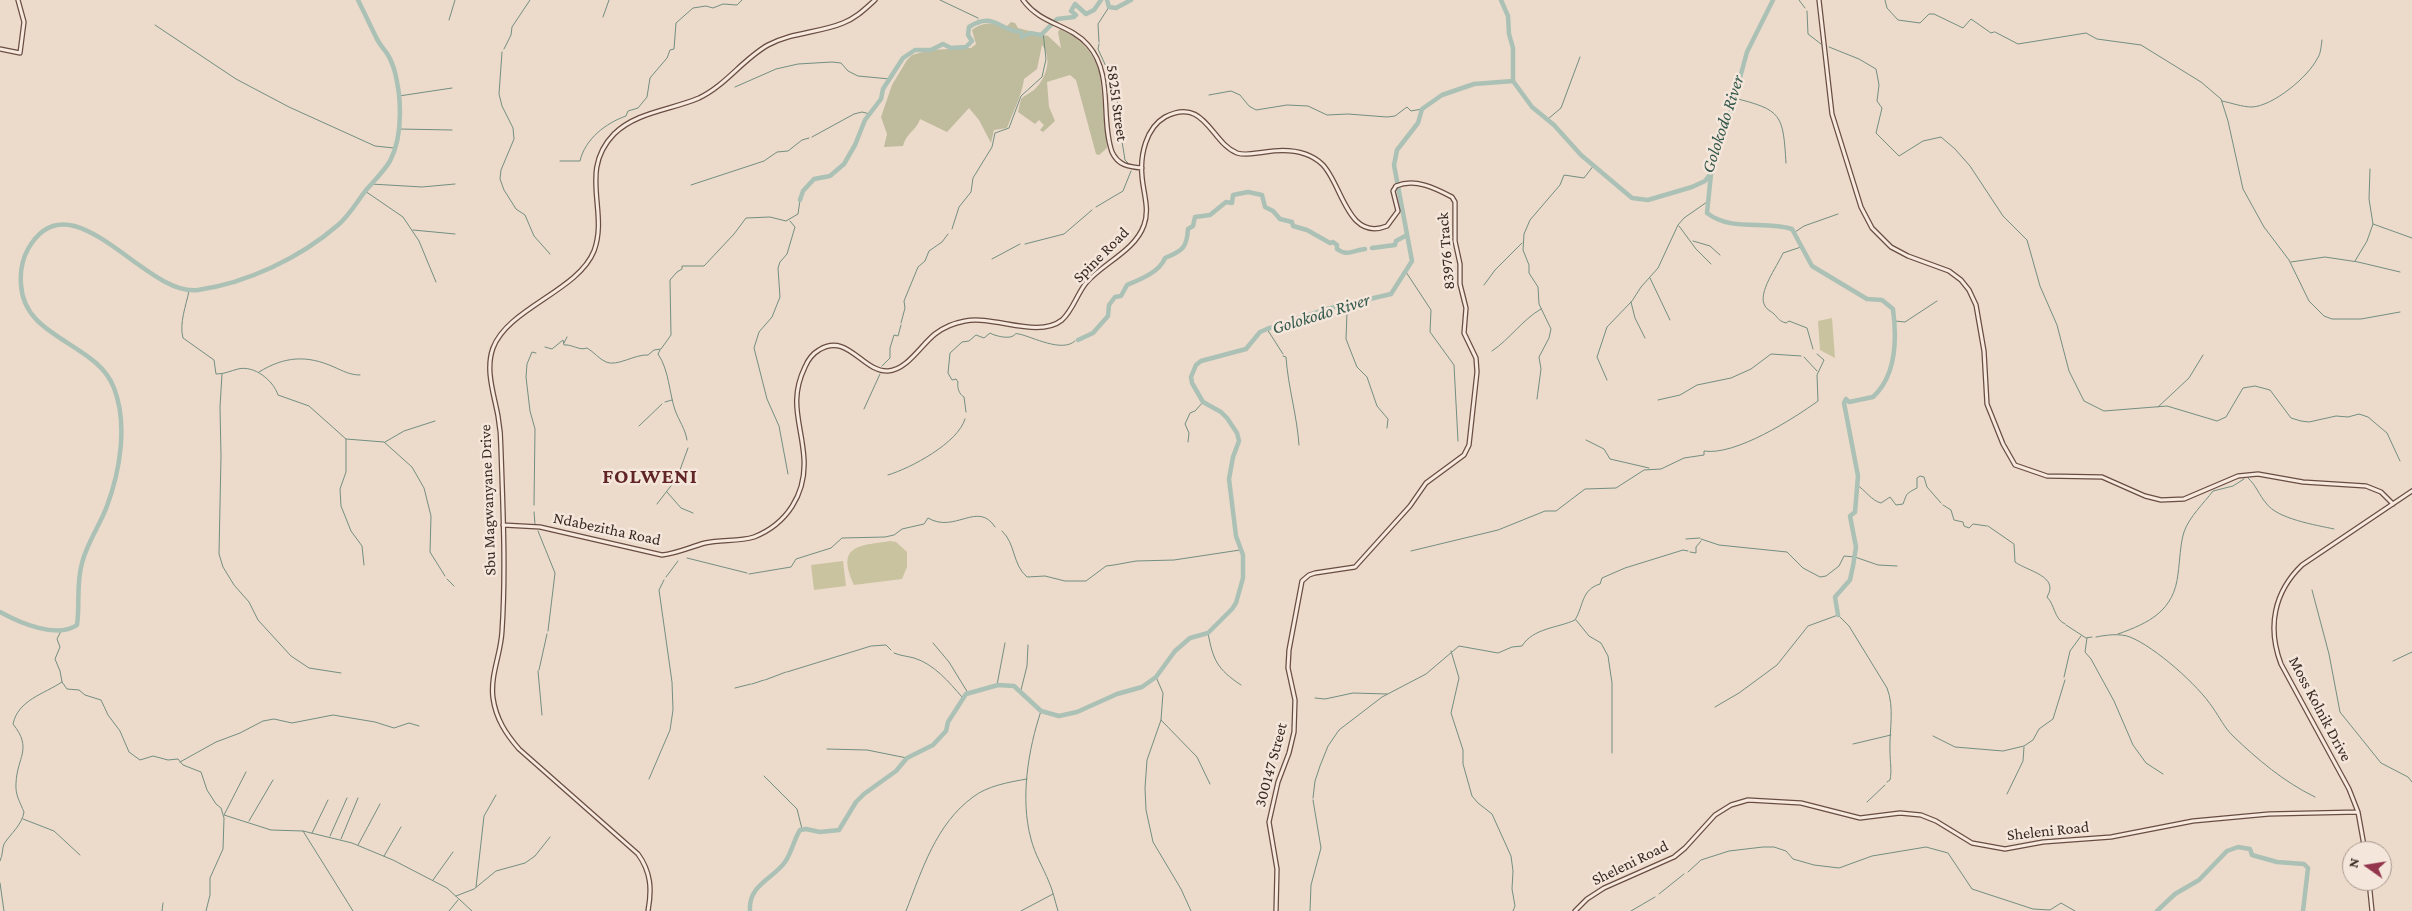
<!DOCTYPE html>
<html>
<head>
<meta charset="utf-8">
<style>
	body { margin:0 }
	#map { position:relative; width:2412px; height:911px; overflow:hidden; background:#ecdacb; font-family:"Crimson Pro",serif }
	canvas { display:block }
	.north { position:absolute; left:2342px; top:841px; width:50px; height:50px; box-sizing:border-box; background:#f4e6da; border:1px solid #a99a90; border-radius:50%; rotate:283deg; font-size:14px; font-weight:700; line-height:20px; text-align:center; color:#392822 }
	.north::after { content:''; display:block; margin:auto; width:18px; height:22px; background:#92354d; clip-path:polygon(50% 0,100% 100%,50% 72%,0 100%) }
</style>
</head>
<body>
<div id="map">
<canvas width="2412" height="911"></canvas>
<div class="north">N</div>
</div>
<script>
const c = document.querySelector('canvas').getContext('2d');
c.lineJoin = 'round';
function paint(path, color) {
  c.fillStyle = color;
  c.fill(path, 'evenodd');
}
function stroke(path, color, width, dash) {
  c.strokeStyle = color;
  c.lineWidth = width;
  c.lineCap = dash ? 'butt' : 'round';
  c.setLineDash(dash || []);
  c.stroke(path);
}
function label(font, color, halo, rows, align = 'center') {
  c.font = font + ' "Crimson Pro",serif';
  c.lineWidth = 5;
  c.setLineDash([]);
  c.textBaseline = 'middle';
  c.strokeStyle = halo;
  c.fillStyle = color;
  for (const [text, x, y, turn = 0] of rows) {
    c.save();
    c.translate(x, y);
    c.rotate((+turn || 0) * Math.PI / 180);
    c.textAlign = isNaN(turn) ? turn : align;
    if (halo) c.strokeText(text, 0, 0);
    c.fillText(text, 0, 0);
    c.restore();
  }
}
paint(new Path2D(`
	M1832 318 1835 358 1820 350 1818 321Z
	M890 541 896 542 907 552V567L902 579 854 585C836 545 858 546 890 541Z
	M843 561 846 586 814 590 811 565Z`), '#c9c49f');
paint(new Path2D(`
	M1011 22 1015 23 1018 28 1048 36 1061 48 1058 32 1060 29C1080 38 1094 52 1100 74L1107 148 1099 155 1096 154 1076 80 1070 75 1047 82 1049 107 1055 121 1043 132 1040 130 1044 125 1039 120 1035 124 1018 112 1021 99C1025 95 1030 93 1034 90 1046 79 1053 59 1042 45L1037 69 1024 79C1022 95 1013 112 1007 128L994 130 991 143 979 120 969 108 947 132 920 119C916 131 907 132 903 146L884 147 887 134 881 117 892 85 907 60 912 55 930 50 971 48 976 44 972 30C982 22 993 21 1004 29Z`), '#bfbb9d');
stroke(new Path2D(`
	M940 0 978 18
	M1799 0 1805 8
	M1885 0 1887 8 1898 20 1920 23 1929 14H1934L1963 28 1971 19 1991 33 1994 32
	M1807 11 1808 34 1821 44
	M603 17 609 0
	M449 20 455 0
	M978 20 979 24
	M155 25 236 79 289 107 375 146 394 148
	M1995 32 2018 44 2086 33 2097 39 2141 45 2201 82 2221 99 2228 121 2243 189 2264 227 2289 260 2309 301 2324 316 2332 319H2361L2400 312
	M1099 42 1098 24 1109 7
	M1099 44 1098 49 1109 73
	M1829 47 1859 59 1876 69 1879 85 1877 101 1882 108 1876 133 1899 156 1923 141 1941 137 1955 149 1970 166 2003 216 2027 240 2040 286 2057 325 2069 371 2084 401 2104 411 2167 406 2217 421 2226 417 2243 388 2255 386 2270 390 2291 418 2301 421 2309 422 2336 416 2348 417 2359 414 2368 417 2387 433 2400 461
	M504 49 511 35 512 27 530 0
	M502 52 499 94 502 106 513 128 514 139 501 170 500 179 504 190 516 209 525 215 534 236 550 254
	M1110 75 1116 90 1121 132
	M735 87 776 69 798 64 832 62 841 63 848 71 858 76 890 79
	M1209 95 1231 91 1240 95 1249 106 1256 110 1287 105 1308 106 1327 115 1348 114 1387 117 1395 116 1407 107 1411 111 1422 109
	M399 96 452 88
	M1734 98C1782 110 1783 114 1786 163
	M2222 101C2232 103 2242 107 2252 107 2273 106 2308 77 2317 59 2321 54 2321 46 2322 40
	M1548 119 1561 108 1580 57
	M398 129 452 130
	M1121 135 1125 160 1128 163
	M812 137 854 114 862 112 870 114
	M560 161H580C585 139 606 123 626 116L628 111 638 108 647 97 650 78 667 58 670 50 674 49 676 23 693 8 706 6 713 8 723 4 737 5 742 0
	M371 184 422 187 455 184
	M691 185 764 161 777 152 788 151 802 140 809 138
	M365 191 403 217 419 241 436 282
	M1096 207 1123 191 1131 171
	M2373 224 2412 238
	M1679 226 1696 249 1711 264
	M952 229 959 207 971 192 973 178 992 147 995 133 1009 128 1021 96 1042 77 1046 59 1043 32
	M413 230 455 234
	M1795 232 1804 226 1838 214
	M1693 241 1710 246 1720 255
	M1025 244 1064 234 1092 210
	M1801 247 1783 253C1777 267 1757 293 1765 306 1767 310 1771 311 1774 314 1779 319 1779 321 1786 323L1789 321 1807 328 1813 349
	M992 259 1020 244
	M2355 261 2367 241 2373 224 2369 199 2370 169
	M2291 262 2325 257 2358 262 2400 272
	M1406 272 1431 310 1430 332 1454 365 1458 441
	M1650 278 1670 320
	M1484 285 1495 270 1522 243
	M189 291C186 306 179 323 183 338L214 360 216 374C225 374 230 371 238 369 254 365 273 380 278 395L309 406 346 439V472L340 489 341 506 351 531 362 546 364 565
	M1631 302 1635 318 1645 338
	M1346 306V309
	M1347 313 1346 339 1353 357 1357 367 1367 377 1377 406 1388 419 1387 428
	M1895 321 1905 322 1937 301
	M901 323 905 308 904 301 918 267 925 261 929 251 942 242 948 234
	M1267 329 1283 354
	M564 343 567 337
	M545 347 552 349 563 340 564 345C572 344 579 351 587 348 594 352 599 359 606 362 617 367 635 354 648 355L654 350 661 349 671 335 670 280 677 272 682 269V266H704L734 234 746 218 770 217 786 221 798 214 800 200
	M660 350 658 354C669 370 669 392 675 410 679 421 685 428 687 440
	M1492 351C1510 339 1522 320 1541 309
	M1283 356 1286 357C1288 387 1297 415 1299 445
	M1804 357 1817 371
	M882 366 890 358V348L894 335 898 336 901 325
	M259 372C285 356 307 355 334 367 343 371 350 375 360 375
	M222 374 220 407 221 456 219 554 223 567 234 585 249 602 258 620 291 656 309 668 341 673
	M1607 380 1597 357 1607 327 1632 301 1641 287 1658 268 1678 225 1684 218 1707 202
	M1537 399 1541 369 1539 357 1549 338 1551 329 1539 304 1538 287 1529 273V265L1523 250 1524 234 1530 220 1560 185 1564 175 1584 178 1594 165
	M1658 400 1680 395 1697 385 1731 378 1751 369 1771 354 1801 356
	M665 402 672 400
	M2158 407 2189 378 2203 355
	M864 409 880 374
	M966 412 964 397C959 394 957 388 958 382L956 379 952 380 948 373 950 353 962 342 969 341 976 335 984 338 990 333C995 336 1008 339 1013 336 1017 334 1013 333 1019 334 1033 337 1062 353 1075 341
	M639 426 662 404
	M346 439 384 442 412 467 424 488 431 516 430 552 445 576
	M1586 440 1604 449 1610 459 1649 468
	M385 442 404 431 435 421
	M1188 442 1189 433 1185 424 1190 413 1195 411 1203 402
	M788 474 779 426 767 399 754 348 759 332 772 317 780 297 778 268 780 262 787 254 795 227 790 221
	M888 475C911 468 958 443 965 419
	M2248 478C2256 485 2259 495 2266 503 2277 519 2316 525 2334 529
	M1857 485C1865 490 1872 501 1881 503L1890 497 1896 505 1903 504C1907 494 1905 494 1917 488V478L1920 476 1924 477 1927 487 1941 503
	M667 492 681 508 693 513
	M657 504 677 478 688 448
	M534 505 535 429 530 411 526 377 527 364 532 352 536 353
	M1943 505 1951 510 1954 520 1963 522 1964 526 1969 528 1973 524 1987 526
	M534 512 535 524
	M1988 526 2014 544 2015 562C2027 571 2060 576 2047 597 2055 605 2054 619 2065 624
	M538 531 555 573 548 631
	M1002 531C1016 544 1012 564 1027 577L1045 576 1065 581H1086L1106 566 1114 565 1136 561 1174 560 1240 550
	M1686 539 1700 538
	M1701 539 1719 545 1787 552 1803 568 1820 577 1826 576 1839 566 1844 556 1855 557 1878 565 1897 566
	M1411 551 1498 530 1545 511H1556L1585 489 1616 488 1644 470 1661 469 1684 458 1704 455V451C1735 456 1793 419 1818 401L1817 375 1824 360 1817 354
	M1690 552 1696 553V547L1701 541
	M687 558 747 573
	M749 574 791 567 796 559 831 548 842 538 885 537 894 535 902 529 924 524 928 518C955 534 978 500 995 527
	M666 577 678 561
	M447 579 454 586
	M2312 590 2329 654 2340 712 2381 763 2408 777 2412 782
	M1576 620 1589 636 1601 643 1608 656 1612 683V753
	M2066 625 2086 638 2092 637
	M61 631 57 639 60 647 55 659 60 671 62 682 67 689 79 690 85 695 101 700 108 715 120 731 129 752 140 760 153 756 168 760 178 759 183 765 201 772 207 790 216 804 221 808 224 818 223 849 210 878V895L206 911
	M1208 633C1213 660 1217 669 1241 685
	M2118 634C2149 623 2174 611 2178 574 2180 560 2180 545 2184 532 2189 517 2204 503 2213 491L2233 486 2244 479
	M2096 637C2106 635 2120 633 2130 637 2155 647 2198 685 2213 708 2220 718 2224 727 2233 736 2257 759 2284 782 2315 797
	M2087 638 2085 652 2091 659 2114 701 2133 745 2146 763 2163 774
	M933 643 949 662 968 693
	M1451 651 1459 678 1451 713 1463 750V764L1472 796 1478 803 1492 814 1511 856 1513 871 1512 889 1515 906 1513 911
	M894 653C901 656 907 656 914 658 934 664 949 682 962 697
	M2393 661 2412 652
	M539 670 547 634
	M538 671 542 715
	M787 672 871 646 886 645 891 650
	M1156 677 1163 693 1161 720 1147 760 1145 788 1146 810 1153 842 1181 889 1191 911
	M2064 677 2070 651 2081 636
	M765 680 786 672
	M752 684 764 680
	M997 685 1005 643
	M735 688 751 684
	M1021 690 1027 666 1028 645
	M1315 698 1325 699 1353 693 1387 694
	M1715 707 1739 693 1777 665 1808 626 1838 615 1849 626 1887 688C1895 708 1889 731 1890 752 1890 762 1892 770 1890 780L1887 782
	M1041 711C1028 750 1020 799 1031 839 1035 855 1043 867 1049 882 1053 891 1055 901 1058 911
	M1161 720 1197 757 1210 784
	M1933 736 1955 747 2003 751 2024 746 2033 740 2039 729 2053 719 2065 680
	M1853 744 1891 735
	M827 749 867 750 907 758
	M180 762 216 742 240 733 263 721 274 719 292 723 333 715 375 722 394 728 409 723 419 726
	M246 772 224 815 271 830 303 831 352 843 393 860 447 888 472 911
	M764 776 797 809 802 829
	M649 779 670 730 673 710 672 682 659 590 664 580
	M2007 794 2023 761 2024 747
	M1313 798 1315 781 1320 766 1328 746 1339 730 1382 697 1426 674 1459 646 1498 653 1512 647 1522 646C1533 628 1558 628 1575 620 1584 605 1581 590 1600 584L1602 578 1625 568 1683 550 1688 551
	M1867 802 1885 785
	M23 819 54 831 80 855
	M249 821 273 780
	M303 831 353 911
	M312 833 328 800
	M330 836 347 798
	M341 839 358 798
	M358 845 380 804
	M384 856 401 827
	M0 861C3 855 2 849 4 844 11 833 22 825 24 812 20 802 15 795 16 783 17 757 33 749 13 724 18 700 44 694 62 682
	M1688 872 1701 860 1729 851 1763 847H1774L1786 851 1793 859 1814 865 1839 868 1872 856 1926 847 1948 853 1972 889 2033 909 2050 910 2061 903 2075 911
	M433 880 453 852
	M0 883 4 911
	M476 887 484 816 496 795
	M1659 894 1684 874
	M456 896 474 889 496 871 525 863 535 856 550 837
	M162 911 163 903
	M449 911 458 900
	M906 911C922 870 936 824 973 797 987 786 1009 782 1027 779
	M1021 911 1053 894
	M1310 911 1311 885 1321 848 1313 800
	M1631 911 1655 897`), '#728f80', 1);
stroke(new Path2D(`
	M1107 0 1109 7 1116 8 1131 0
	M1501 0 1508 16 1509 34 1513 48V81
	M1711 174 1707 213C1731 232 1765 220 1792 229L1812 266 1867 299 1882 300 1893 309C1897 339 1897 375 1873 397L1849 402 1846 399 1844 403 1858 476 1855 512 1850 516 1856 547 1853 566 1850 580 1835 597 1838 615
	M800 200 803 191 814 179 830 176 844 164 855 145 865 120 881 99 883 89 903 58 915 50H931L943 44 951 48 966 47 972 41 968 35 969 27C994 11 999 31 1021 32L1022 37 1030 33 1041 35 1057 19 1074 17 1076 15 1071 11 1075 4 1086 14 1094 10 1101 0
	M1372 248 1395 245 1396 241 1407 235
	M1078 340 1093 333 1108 316 1109 305 1115 297 1121 296 1127 285C1139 280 1160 272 1165 258 1182 251 1187 248 1188 229L1193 226 1195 217 1210 215 1226 202 1232 203 1233 195 1248 192 1262 195 1265 207 1273 211 1280 219 1292 222 1293 226 1307 230 1330 243 1333 242 1337 245V249C1348 257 1353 250 1365 249
	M0 612C20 623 57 639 77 625 80 604 76 584 82 563 87 543 100 525 107 506 120 471 128 424 114 388 97 342 23 339 21 284 20 272 22 260 28 249 71 173 146 298 198 290 247 283 300 258 338 225 350 215 357 201 367 189 375 180 384 171 390 161 400 142 401 115 399 94 397 81 395 67 388 55 384 49 379 44 376 37 370 25 364 12 358 0
	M750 911C748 885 772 880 785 862 792 852 794 839 800 830L806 829 820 832 839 830 856 802 864 794 896 771 907 758 933 745 946 731 948 722 966 694 998 685 1014 686 1041 711 1059 716 1077 712 1117 694 1142 687 1156 677 1175 651 1190 638 1208 633 1232 609 1236 603 1243 578V555L1236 536 1229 479 1233 457 1239 441 1237 433 1227 418 1221 412 1203 402 1192 383 1191 377 1196 365 1201 361 1246 349 1260 332 1267 329 1327 309 1391 294 1412 261 1394 165 1397 150 1418 123 1422 109 1442 95 1474 84 1513 81 1532 107 1554 125 1581 155 1632 198 1648 200 1692 187 1705 181 1711 173 1732 107 1747 52 1773 0
	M2157 911 2175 894 2199 880 2227 851 2238 847 2250 849 2252 855 2277 862 2304 864 2308 868 2303 911`), '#abc1b5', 4.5);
const secondary = new Path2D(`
	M1023 0C1041 25 1070 24 1088 45 1114 74 1100 118 1112 152 1118 165 1128 167 1142 168
	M1819 0 1832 114 1861 207 1872 228 1891 247 1908 256 1949 271 1961 280 1969 290 1976 305 1984 351 1987 404 2003 444 2015 465 2047 476 2102 477 2145 496 2161 500 2184 499 2238 476 2258 474 2303 482 2366 486 2381 492 2393 504
	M0 49 20 53 24 22 18 0
	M503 525 540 527 662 555C678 553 690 547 705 543 721 539 738 542 754 537 787 524 806 494 804 459 802 424 788 402 805 367 808 360 812 354 819 350 848 332 862 372 888 371 907 370 921 345 935 334 944 327 954 323 965 321 994 315 1038 339 1062 320 1073 310 1077 294 1086 283 1103 263 1135 251 1144 225 1150 209 1143 192 1142 176 1140 155 1146 128 1165 117 1205 96 1211 143 1237 153 1246 156 1255 153 1265 152 1284 149 1307 150 1322 164 1342 183 1347 242 1387 226L1398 211 1393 191 1396 186C1415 178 1435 188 1452 197L1455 202V241L1460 264V284L1466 308 1464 333 1476 358 1477 372 1469 445 1464 455 1426 483 1410 506 1355 567 1315 573 1309 575 1302 581 1289 650 1288 668 1295 700 1294 732 1289 753 1278 782 1269 822 1277 869 1276 911
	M2365 851 2358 812 2349 789 2281 664C2267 627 2274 592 2302 565L2412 491
	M2369 881 2372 911
	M648 911C652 889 651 872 638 854L519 749C506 734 496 719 493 698 490 675 501 654 502 631 506 571 503 510 501 450 501 438 500 427 498 416 494 394 485 370 493 348 508 308 578 291 594 251 609 211 578 171 614 134 636 112 671 110 699 98 725 86 743 59 768 45 792 32 819 33 843 23 856 18 865 9 875 0
	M1575 911 1587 899 1604 888 1674 857 1685 848 1715 815 1731 805 1748 800 1801 803 1860 818 1900 813 1921 815 1936 821 1972 843 2005 849 2043 842 2111 837 2193 821 2269 814 2358 812`);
stroke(secondary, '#694d43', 5.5);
stroke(secondary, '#f7e9de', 3);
label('16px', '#392822', '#f4e6da', [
	["58251 Street",1117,103,82],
	["83976 Track",1446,251,-95],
	["Spine Road",1101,255,-45],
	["Sbu Magwanyane Drive",488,500,-92],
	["Ndabezitha Road",607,529,12],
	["Moss Kolnik Drive",2320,709,62],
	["300147 Street",1271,765,-75],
	["Sheleni Road",2048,831,-6],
	["Sheleni Road",1630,863,-26]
]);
label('italic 18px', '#33584c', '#f4e6da', [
	["Golokodo River",1723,124,-72],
	["Golokodo River",1321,314,-17]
]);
c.letterSpacing = '1px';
label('bold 21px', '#622527', '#f4e6da', [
	["FOLWENI",650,477]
]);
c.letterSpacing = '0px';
</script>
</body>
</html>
